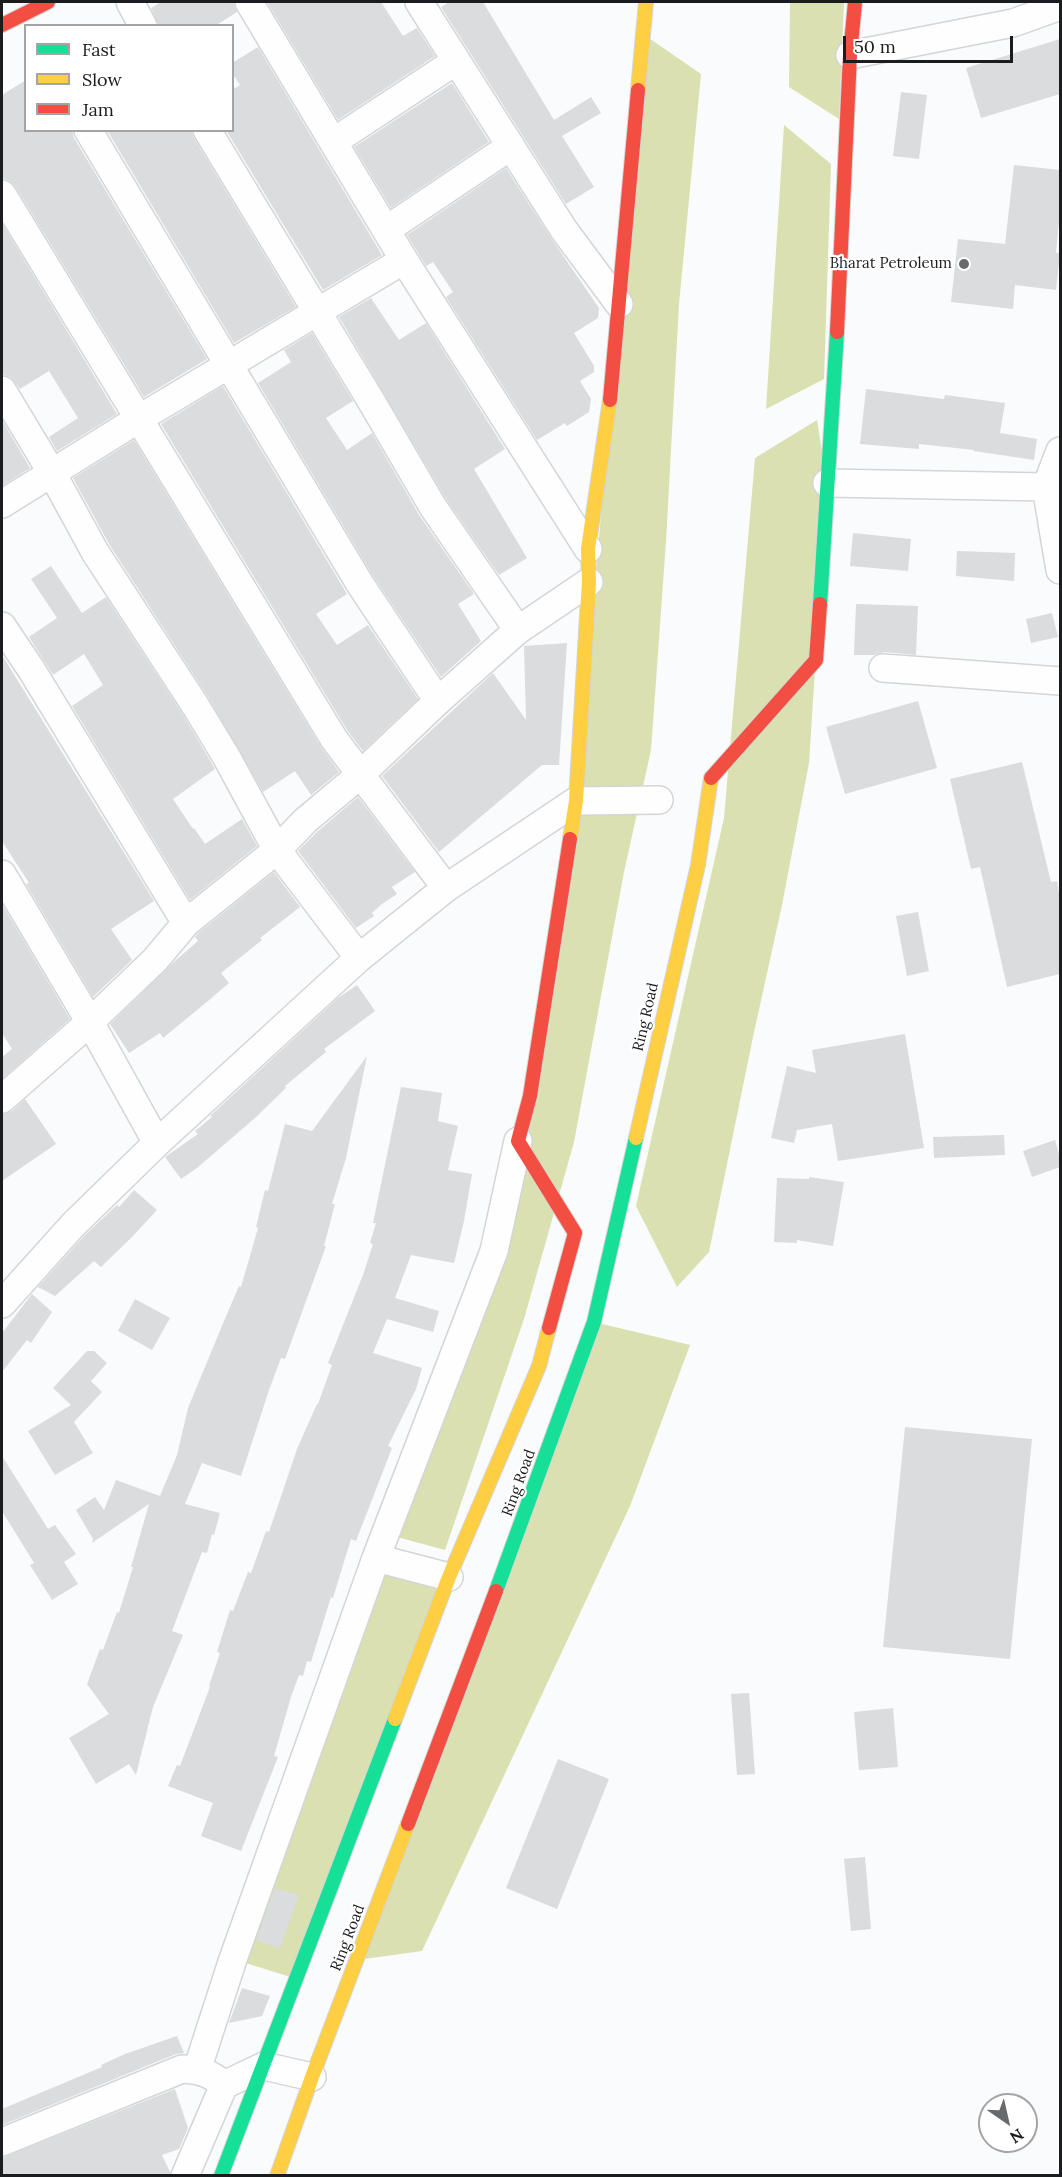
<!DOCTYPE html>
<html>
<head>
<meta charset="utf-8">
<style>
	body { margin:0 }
	#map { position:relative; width:1062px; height:2177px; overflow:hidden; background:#f9fbfd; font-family:Lora,serif }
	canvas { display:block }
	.frame { position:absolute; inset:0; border:3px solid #1b1c1f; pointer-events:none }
	.legend { position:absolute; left:24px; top:24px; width:210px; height:108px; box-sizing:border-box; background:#fff; border:2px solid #a4a4a5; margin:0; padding:8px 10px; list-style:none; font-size:18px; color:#1b1c1f }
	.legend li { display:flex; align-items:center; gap:12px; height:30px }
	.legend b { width:30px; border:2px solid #a4a4a5 }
	.north { position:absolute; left:978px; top:2093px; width:60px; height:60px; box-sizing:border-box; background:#fff; border:2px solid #a4a4a5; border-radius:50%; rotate:146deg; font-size:16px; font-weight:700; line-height:24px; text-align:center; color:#1b1c1f }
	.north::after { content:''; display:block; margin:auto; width:21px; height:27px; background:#696a6d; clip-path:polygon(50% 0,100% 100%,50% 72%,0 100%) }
	.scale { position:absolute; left:843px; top:36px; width:170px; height:27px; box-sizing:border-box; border:3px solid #1b1c1f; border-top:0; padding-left:8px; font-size:18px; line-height:21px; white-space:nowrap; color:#1b1c1f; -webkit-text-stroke:4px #fff; paint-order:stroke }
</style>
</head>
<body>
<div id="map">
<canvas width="1062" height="2177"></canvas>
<div class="frame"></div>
<ul class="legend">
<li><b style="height:8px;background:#16e098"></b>Fast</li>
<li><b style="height:8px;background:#ffcf43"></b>Slow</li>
<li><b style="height:8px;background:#f24e42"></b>Jam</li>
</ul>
<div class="north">N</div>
<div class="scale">50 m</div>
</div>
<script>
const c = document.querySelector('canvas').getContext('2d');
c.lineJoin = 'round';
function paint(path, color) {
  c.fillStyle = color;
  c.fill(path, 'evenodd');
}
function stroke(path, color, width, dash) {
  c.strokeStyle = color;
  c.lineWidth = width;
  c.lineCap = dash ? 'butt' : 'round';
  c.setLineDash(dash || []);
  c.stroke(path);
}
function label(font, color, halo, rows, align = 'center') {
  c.font = font + ' Lora,serif';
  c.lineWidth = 4.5;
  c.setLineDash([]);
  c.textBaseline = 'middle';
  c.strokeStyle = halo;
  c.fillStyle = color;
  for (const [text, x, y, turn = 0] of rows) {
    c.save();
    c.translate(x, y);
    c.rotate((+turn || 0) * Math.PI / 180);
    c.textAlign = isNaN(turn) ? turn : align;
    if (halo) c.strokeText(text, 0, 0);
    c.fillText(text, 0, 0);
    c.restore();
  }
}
paint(new Path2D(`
	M790 2H844L839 119 789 87Z
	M643 34 701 74 679 304 666 541 651 750 624 872 574 1142 524 1319 445 1550 386 1534 494 1251 576 801Z
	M784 125 831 164 824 379 766 409Z
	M817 420 827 483 809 763 782 905 753 1037 709 1252 677 1287 636 1206 724 818 755 458Z
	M594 1322 690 1345 630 1506 422 1951 357 1960Z
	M376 1558 449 1577 297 1979 233 1959Z`), '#dae0af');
paint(new Path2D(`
	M161 2H233L237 12 215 26H159L151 8Z
	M267 2H381L403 36 417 28 435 56 338 120Z
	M449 2H483L554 120 591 97 601 113 562 136 594 187 566 204 441 7Z
	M1060 39V94L981 118 966 68Z
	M258 47 382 255 323 290 226 130H232V90L240 85 232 73V63Z
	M26 80V130H72L74 138 207 359 144 397 15 186 10 181 2 178V95Z
	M452 83 489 142 391 208 354 147Z
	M901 92 927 95 919 159 893 156Z
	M107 130H191L194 138 296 307 234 343Z
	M1014 165 1060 170V210L1056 253H1060L1056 290 1015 285 1013 309 951 302 958 239 1005 244Z
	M506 168 551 238 599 308 598 318 574 333 594 366V372L580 381 591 399 589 412 567 426 565 423 537 440 446 297 453 292 433 262 426 266 407 235Z
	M2 223 117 414 57 451 49 437 78 418 49 371 20 389 10 377 2 374Z
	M371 298 399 340 426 323 505 449 474 469 527 558 499 575 446 499 339 317Z
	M312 333 353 401 326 418 347 450 372 433 419 515 474 594 458 604 481 641 441 677 373 576 258 383 291 362 284 350Z
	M223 386 347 594 316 614 337 645 368 625 418 699 363 751 347 730 161 424Z
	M866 389 944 399 945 395 1005 403 1000 433 1037 439 1034 460 974 451V450L919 444V449L860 444Z
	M2 420 30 468 2 486Z
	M134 440 321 747 339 772 311 795 295 771 263 792 208 697 109 544 73 478Z
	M853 533 911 539 908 571 850 566Z
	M957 551 1015 553 1014 581 956 576Z
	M51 566 82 613 106 597 182 713 215 769 173 799 193 829 194 828 205 844 242 819 257 846 190 900 72 706 103 685 84 654 53 675 29 637 57 618 31 579Z
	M856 604 918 606 916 655 884 652 874 655H854Z
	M1052 613 1058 637 1031 643 1026 619Z
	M567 643 559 765H542L439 852 382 776 493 673 526 720 524 646Z
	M2 655 154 901 111 929 132 960 93 997 26 884 29 883 2 841Z
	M918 701 937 768 845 794 826 727Z
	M1022 762 1051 882 1057 881 1060 898V974L1007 987 980 867 971 869 950 779Z
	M358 797 415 872 392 887 397 894 382 904 372 913 374 916 356 928 298 851 317 832Z
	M274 872 300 907 260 938 262 940 221 973 229 983 208 1001 163 1038 160 1033 129 1053 110 1024 176 960 198 941 195 937 197 934Z
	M2 904 70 1019 2 1079V1057L12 1049 2 1033Z
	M918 912 929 971 907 976 896 916Z
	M357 985 375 1011 324 1049 326 1052 285 1086 286 1088 255 1118 197 1168 181 1179 165 1157 198 1134 195 1131 212 1117 210 1116 338 998Z
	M905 1034 924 1148 838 1161 832 1124 797 1130 794 1143 771 1138 787 1066 816 1073 812 1050Z
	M367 1056 346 1158 332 1204H335L324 1246H326L285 1359 281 1358 269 1390 241 1476 202 1463 185 1504 220 1513 214 1535 212 1534 207 1553 202 1552 172 1631 183 1635 153 1707 136 1775 129 1764 96 1784 69 1738 109 1714 87 1684 100 1649 103 1650 117 1612 119 1613 133 1567H131L149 1504 92 1543 93 1539 76 1510 95 1497 104 1510 116 1480 160 1496 177 1455 188 1408 224 1321 239 1286 241 1287 258 1228 256 1227 265 1190 268 1191 285 1124 312 1131Z
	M401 1087 442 1093 438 1121 458 1126 448 1170 472 1174 464 1221 454 1263 411 1255 395 1298 439 1311 433 1332 387 1319 373 1353 422 1368 416 1389 388 1446 392 1448 356 1541 351 1539 333 1598 331 1597 311 1662 307 1661 303 1676 299 1675 291 1697 274 1756 278 1757 241 1851 201 1836 213 1803 168 1786 177 1765 180 1766 210 1687 209 1686 220 1653 217 1652 230 1610 233 1611 248 1572 251 1573 266 1531 269 1532 297 1449 317 1404H318L332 1365 328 1363 363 1275 373 1244 370 1243 376 1223H373Z
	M25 1099 56 1144 2 1181V1114L12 1111Z
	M1004 1135 1005 1155 934 1158 933 1137Z
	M1055 1140 1060 1158V1167L1032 1177 1023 1151Z
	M809 1177 844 1182 833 1246 797 1240V1243L774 1242 777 1178 809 1179Z
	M134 1190 157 1210 131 1238 101 1267 94 1261 55 1296 38 1287 84 1236 117 1205 119 1207Z
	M32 1294 52 1312 31 1343 27 1340 2 1372V1333Z
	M135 1299 170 1318 152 1350 118 1331Z
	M87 1351H94L107 1363 91 1381 102 1392 74 1422 93 1453 55 1475 28 1431 71 1405 53 1388Z
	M905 1427 1032 1439 1010 1659 883 1647Z
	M2 1456 48 1529 55 1525 76 1554 64 1562 78 1584 52 1600 30 1565 34 1563 2 1511Z
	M749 1693 755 1774 737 1775 731 1694Z
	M893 1708 898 1767 859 1770 854 1712Z
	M558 1759 609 1779 557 1909 506 1888Z
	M865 1857 871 1929 851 1931 844 1859Z
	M275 1888 299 1895 280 1949 256 1940Z
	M242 1988 270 1996 262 2016 229 2023Z
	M177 2036 184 2053 176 2054 2 2125V2109L102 2067 101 2065 125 2054Z
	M175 2089 188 2128 179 2149 162 2155 170 2172V2175H2V2158Z`), '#dadcde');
const street = new Path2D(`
	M130 2 143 26
	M249 2 404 260
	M419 2 564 230 619 304
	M850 55 1013 23 1060 6
	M88 130 360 584 438 701 518 630
	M207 130 373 404 433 507 518 630 589 582
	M333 142 456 61
	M2 194 334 739 446 888
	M386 230 511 146
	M2 390 52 473 95 552 195 705 227 758 277 850 359 958
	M1060 451 1046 487 1060 570
	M827 483 1046 487
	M2 504 140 418 404 260 588 549
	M2 626 31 669 186 923
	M883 668 1060 681
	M2 874 90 1022 157 1143
	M2 1099 90 1022 155 960 186 923 277 850 306 820 361 774 438 701
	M2 1304 73 1225 157 1143 359 958 446 888 576 801 659 800
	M376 1558 449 1577
	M197 2070 233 1959 376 1558 494 1251 518 1141
	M2 2142 182 2069C201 2070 210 2073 224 2085L264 2066 312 2077
	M185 2176 224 2085`);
const fast = new Path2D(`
	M820 604 837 332
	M496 1591 594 1322 636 1138
	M221 2176 395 1719`);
const slow = new Path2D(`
	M638 90 646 2
	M570 839 576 801 589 582 588 549 610 400
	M636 1138 698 865 711 778
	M395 1719 449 1577 539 1366 549 1328
	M277 2176 312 2077 408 1824`);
const jam = new Path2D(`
	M2 25 48 2
	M837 332 850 55 855 2
	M610 400 638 90
	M711 778 816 660 820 604
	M570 839 530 1096 518 1141 575 1233
	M549 1328 575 1233
	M408 1824 496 1591`);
stroke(street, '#d3d5d7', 30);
stroke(fast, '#d3d5d7', 16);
stroke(slow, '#d3d5d7', 16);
stroke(jam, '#d3d5d7', 16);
stroke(street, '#fefeff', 27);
stroke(fast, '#16e098', 14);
stroke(slow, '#ffcf43', 14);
stroke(jam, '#f24e42', 14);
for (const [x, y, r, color] of [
	[964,264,6,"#696a6d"]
]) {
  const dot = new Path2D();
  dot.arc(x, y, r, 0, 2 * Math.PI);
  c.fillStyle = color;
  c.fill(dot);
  stroke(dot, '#fff', 2);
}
label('15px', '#1b1c1f', '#fff', [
	["Bharat Petroleum",952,264]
], 'right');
label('15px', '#1b1c1f', '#fff', [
	["Ring Road",646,1017,-77],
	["Ring Road",519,1483,-70],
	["Ring Road",348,1938,-69]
]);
</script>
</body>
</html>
